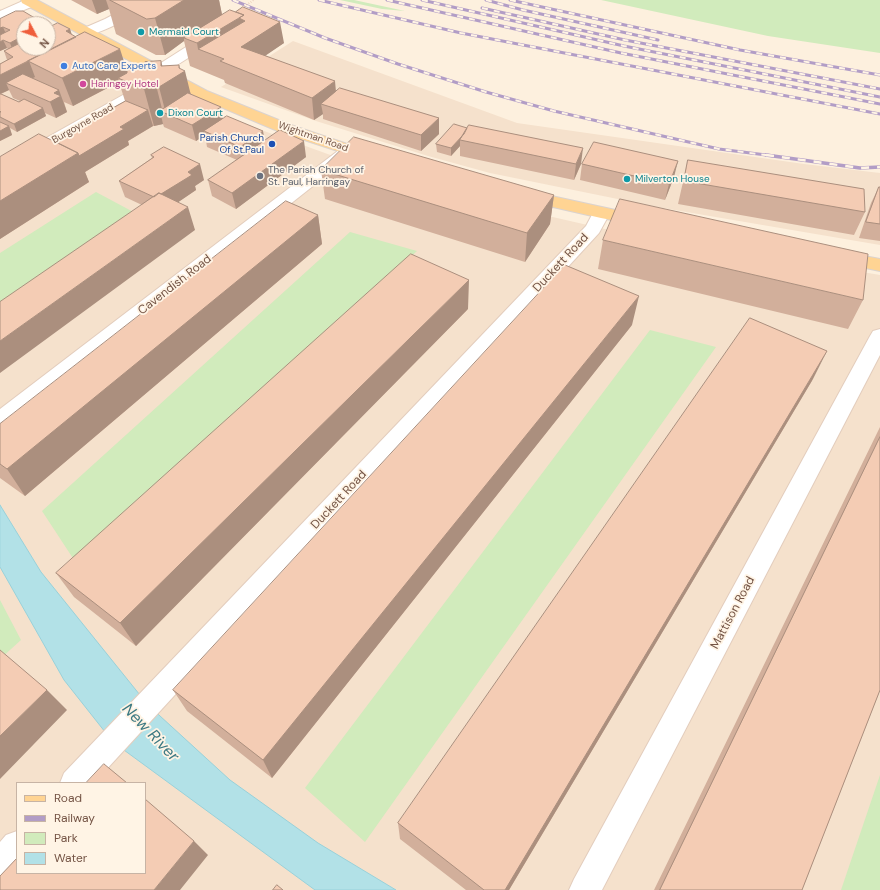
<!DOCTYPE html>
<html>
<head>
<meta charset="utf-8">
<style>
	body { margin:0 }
	#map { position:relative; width:880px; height:890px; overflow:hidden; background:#fdf0de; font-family:"DM Sans",sans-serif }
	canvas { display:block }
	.legend { position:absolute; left:16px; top:782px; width:130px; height:92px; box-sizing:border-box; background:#fff4e5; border:1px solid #c7b4a5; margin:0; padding:5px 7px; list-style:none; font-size:12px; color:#745445 }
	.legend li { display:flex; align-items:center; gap:8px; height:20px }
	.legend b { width:20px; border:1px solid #c7b4a5 }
	.north { position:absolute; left:16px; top:16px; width:40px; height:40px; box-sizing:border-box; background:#fff4e5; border:1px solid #c7b4a5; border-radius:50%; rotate:131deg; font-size:11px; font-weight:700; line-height:16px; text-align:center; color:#745445 }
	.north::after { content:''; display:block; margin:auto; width:14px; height:18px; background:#ef5e3b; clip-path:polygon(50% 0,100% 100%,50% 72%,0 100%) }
</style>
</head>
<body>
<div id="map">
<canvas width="880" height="890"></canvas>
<ul class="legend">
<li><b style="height:5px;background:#ffd493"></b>Road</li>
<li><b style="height:5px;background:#b29dc6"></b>Railway</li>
<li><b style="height:11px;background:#d1ebbc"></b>Park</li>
<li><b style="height:11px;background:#b2e1e7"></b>Water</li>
</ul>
<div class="north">N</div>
</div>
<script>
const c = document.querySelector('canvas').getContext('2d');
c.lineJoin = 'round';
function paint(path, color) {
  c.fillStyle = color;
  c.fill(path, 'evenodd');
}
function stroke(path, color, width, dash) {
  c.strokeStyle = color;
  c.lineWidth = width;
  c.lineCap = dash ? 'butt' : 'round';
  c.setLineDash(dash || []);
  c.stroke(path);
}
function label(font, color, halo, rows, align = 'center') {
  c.font = font + ' "DM Sans",sans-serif';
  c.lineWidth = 3.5;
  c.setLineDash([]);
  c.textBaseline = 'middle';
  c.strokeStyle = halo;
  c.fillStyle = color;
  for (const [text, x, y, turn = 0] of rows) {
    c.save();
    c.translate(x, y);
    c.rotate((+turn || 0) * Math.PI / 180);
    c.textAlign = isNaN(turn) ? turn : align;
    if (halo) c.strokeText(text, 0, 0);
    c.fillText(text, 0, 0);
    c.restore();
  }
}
paint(new Path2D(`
	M0 9 12 19 24 24V48H48V29L165 90 231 119 358 165 483 201 618 232 621 231 880 275V890H0ZM17 783H145V873H17Z
	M293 41 517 123 804 164 880 173V245L657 207 490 173 428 156 316 121 221 87Z`), '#f5e1cc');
paint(new Path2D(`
	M340 0H354L405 11 382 9Z
	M601 0H880V53L768 36Z
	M96 192 139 215 0 309V253Z
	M350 232 417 251 80 569 42 511Z
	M650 330 716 347 365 842 305 788Z
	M0 600 21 640 0 659Z
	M880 775V890H841Z`), '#d1ebbc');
const water = new Path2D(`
	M0 505 41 572 148 705 230 780 318 843 396 890H315L113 742 64 680 0 567Z`);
paint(water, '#b2e1e7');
stroke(water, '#98d1da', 1);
const minor = new Path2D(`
	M25 0H36L38 2 36 5 0 20V11Z
	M141 0H157L156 3C141 11 97 38 82 35L80 32 82 29 105 19Z
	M213 32 218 33 220 36 218 39 163 74 158 75 153 74 151 71 153 68 208 33Z
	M151 81 156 82 158 85 156 88 6 174 0 176V164L146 82Z
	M345 148 351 150 353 153 351 156 8 427 0 429V409L339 150Z
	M601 208 607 209 610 213 599 233 94 783H60L64 773 586 226 595 209Z
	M880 329V355L602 890H569L574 879 870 336 873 331Z
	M17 831V869L11 876 0 880V842L6 835Z`);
const major = new Path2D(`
	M21 0H37L207 91 291 125 377 154 379 157 377 160 371 162 365 160 280 132 197 97 22 3Z
	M524 190 643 216 649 217 652 221 649 225 643 226 601 218 518 199 516 195 518 191Z
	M838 251 880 259V271L832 261 829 257 832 253Z`);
stroke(minor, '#e3cdbd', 2);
stroke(major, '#dbd3cf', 2);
paint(minor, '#fff');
paint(major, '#ffd493');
const railFar1 = new Path2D(`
	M233 0 325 38 398 64 486 92 554 111 719 149 774 156
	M319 0 461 33 880 114
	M387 0 621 53 880 104
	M422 0 624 46 880 97
	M486 0 523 10 658 40
	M510 0 740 50 880 75
	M482 8 625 40 880 89`);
const rail = new Path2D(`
	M766 155 860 168 880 167`);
stroke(railFar1, '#b29dc6', 3);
stroke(rail, '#b29dc6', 3.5);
stroke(railFar1, '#fff4e5', 2, [6]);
stroke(rail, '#fff4e5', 2.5, [8]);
stroke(new Path2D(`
	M234 13 254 0`), '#d8af98', 1.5, [0.5, 2]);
paint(new Path2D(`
	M71 0H219L222 14 284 43 265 55 336 92 439 134 421 151 323 119V114L314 120 225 83 224 80 190 66 184 41 165 55H156L116 34 109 9 97 14Z
	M0 19 24 24V48L50 27 70 29 71 35 127 71 163 66 180 69 191 94 223 118 265 140 306 157 236 209 212 196 208 180 237 160 207 147 205 135 196 141 164 127 163 124 154 126H153L128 141 129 145 85 172 89 182 0 239V157L54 141 125 101 119 82 73 106 64 102 67 112 56 118 45 113 46 116 17 132 10 128 12 135 0 141V64L7 60 4 51 8 49 7 48 0 51ZM9 90 13 98 20 101 19 102 1 94Z
	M467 128 581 164 574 180 460 156V146L451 156 437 152 436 144Z
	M151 155 204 180 195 186 196 190 178 202 195 230 125 197 119 181 152 158Z
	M688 160 865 212 854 235 678 204Z
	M582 164 674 177 665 200 580 180Z
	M321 170 554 195 550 224 525 262 325 199Z
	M879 187H880V241L859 238 871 203Z
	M318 215 322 244 25 496 0 478V424Z
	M603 240 863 300 848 329 598 269Z
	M468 309 136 646 74 597 56 573Z
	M632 325 272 778 187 711 173 690Z
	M813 379 509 890H466L400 839 398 823Z
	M880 427V690L802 890H654Z`), '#d2af9b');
paint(new Path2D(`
	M92 0H106L109 9 97 14Z
	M184 0H219L222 15 184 38V41L165 55 155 18Z
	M244 15 280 22 284 43 246 69 242 47 198 49 197 43Z
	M3 27 6 34 0 37V28Z
	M70 29 75 44 66 31Z
	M21 37 24 44 18 43 19 48 13 51 10 43Z
	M3 40 7 48 0 51V42Z
	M120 49 129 77 118 78 119 82 73 106 62 78Z
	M29 61 35 77 15 87 6 83 9 90 0 94V75Z
	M161 61 167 82 179 68V65L181 73 185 71 194 108 166 114 159 87Z
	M335 81 337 103 321 104 323 114 314 120 312 98Z
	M156 85 163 113 160 111 163 124 154 126 144 89Z
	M59 90 67 112 56 118 50 102 54 93Z
	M221 107 224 122 204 131 205 135 196 141 192 125Z
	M43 108 46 116 17 132 14 124Z
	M148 110 153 126 128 141 129 145 85 172 89 182 0 239V201Z
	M439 118V134L421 151V135Z
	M9 126 12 135 0 141V131Z
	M469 129 460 140V146L451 156V148Z
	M263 131 266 147 244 163 240 147Z
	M304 141 306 157 236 209 232 193Z
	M583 148 581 164 574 180 576 164Z
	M678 161 674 177 665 200 669 184Z
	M200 164 204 180 195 186 196 190 161 214 156 198 188 172Z
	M554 195 550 224 525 262 527 233Z
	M188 207 195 230 0 373V341Z
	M318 215 322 244 25 496 7 469Z
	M469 280 468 309 136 646 120 623Z
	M639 296 632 325 272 778 263 760Z
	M827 351 813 379 509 890H505Z
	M47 690 67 710 0 779V736Z
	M194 841 208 855 180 890H154Z`), '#ab8f7e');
const building = new Path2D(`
	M110 0H184L155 18 147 19Z
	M243 7 280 22 241 47 335 81 312 98 220 61 224 59 198 49 245 21 239 18 244 15 236 12Z
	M230 10 244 15 197 43 184 38Z
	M16 11H23L45 24H24V39L21 37 10 43 3 40 0 42V35L10 30 3 27 0 28V19Z
	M58 23 70 29 66 31 76 37 0 75V64L13 57 4 51 24 41V48H48V28Z
	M85 32 120 49 62 78 28 61Z
	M24 40V41L19 43H18Z
	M161 61V66L179 65V68L185 71 159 87 156 85 144 89 118 78 127 73V70L145 68V62Z
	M23 74 59 90 54 93 61 96 50 102 6 83Z
	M340 88 439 118 421 135 321 104Z
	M188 93 221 107 192 125 160 111Z
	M0 94H1L19 102 24 99 43 108 14 124 0 117V112H1L0 111Z
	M126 101 148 110 120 127 124 129 79 156 78 153 54 141Z
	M227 116 263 131 240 147 204 131Z
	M0 122 9 126 0 131Z
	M454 124 467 128 464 134 451 148 436 144Z
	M469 125 583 148 576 164 460 140Z
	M280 130 304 141 232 193 208 180Z
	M39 134 78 153 0 201V157Z
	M354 137 554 195 527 233 321 170Z
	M594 142 678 161 669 184 582 164Z
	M164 147 200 164 188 172 192 175 161 194 159 193 154 197 119 181 154 157 151 155Z
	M688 160 864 189 865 212 684 181Z
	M879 187H880V224L866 222Z
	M159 193 188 207 0 341V302Z
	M620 199 868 254 863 300 603 240Z
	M286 201 318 215 7 469 0 464V424Z
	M411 254 469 280 120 623 56 573Z
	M565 265 639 296 263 760 173 690Z
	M750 318 827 351 505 890H484L398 823Z
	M880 437V690L802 890H660Z
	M0 650 47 690 0 736Z
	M104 764 127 783H86Z
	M145 799 194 841 154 890H0V876L17 858V873H145Z
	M277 885 283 890H273Z`);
paint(building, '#f4ccb4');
stroke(building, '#ab8f7e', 1);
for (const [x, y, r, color] of [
	[141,32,4,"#0f9aa8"],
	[64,66,4,"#3f7fe0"],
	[83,84,4,"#d1479c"],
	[160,113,4,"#0f9aa8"],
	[272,144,4,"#1a4fb4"],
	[260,176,4,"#6b7280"],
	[627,179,4,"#0f9aa8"]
]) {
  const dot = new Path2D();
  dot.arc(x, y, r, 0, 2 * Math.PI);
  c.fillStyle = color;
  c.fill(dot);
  stroke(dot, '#fff4e5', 1.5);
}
label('10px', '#0d838f', '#fff4e5', [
	["Mermaid Court",149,32],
	["Dixon Court",168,113],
	["Milverton House",635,179]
], 'left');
label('10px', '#366cbe', '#fff4e5', [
	["Auto Care Experts",72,66]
], 'left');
label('10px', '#b23c85', '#fff4e5', [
	["Haringey Hotel",91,84]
], 'left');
label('10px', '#745445', '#fff4e5', [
	["Burgoyne Road",83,124,-30],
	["Wightman Road",313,137,19]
]);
label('10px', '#164399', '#fff4e5', [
	["Parish Church",264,138],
	["Of St.Paul",264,150]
], 'right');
label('10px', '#5b616d', '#fff4e5', [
	["The Parish Church of",268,170],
	["St. Paul, Harringay",268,182]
], 'left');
label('12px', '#745445', '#fff4e5', [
	["Duckett Road",561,263,-47],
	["Cavendish Road",175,285,-38],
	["Duckett Road",339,500,-47],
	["Mattison Road",733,613,-62]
]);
label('italic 16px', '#3b7882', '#fff4e5', [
	["New River",150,733,46]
]);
</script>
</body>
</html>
